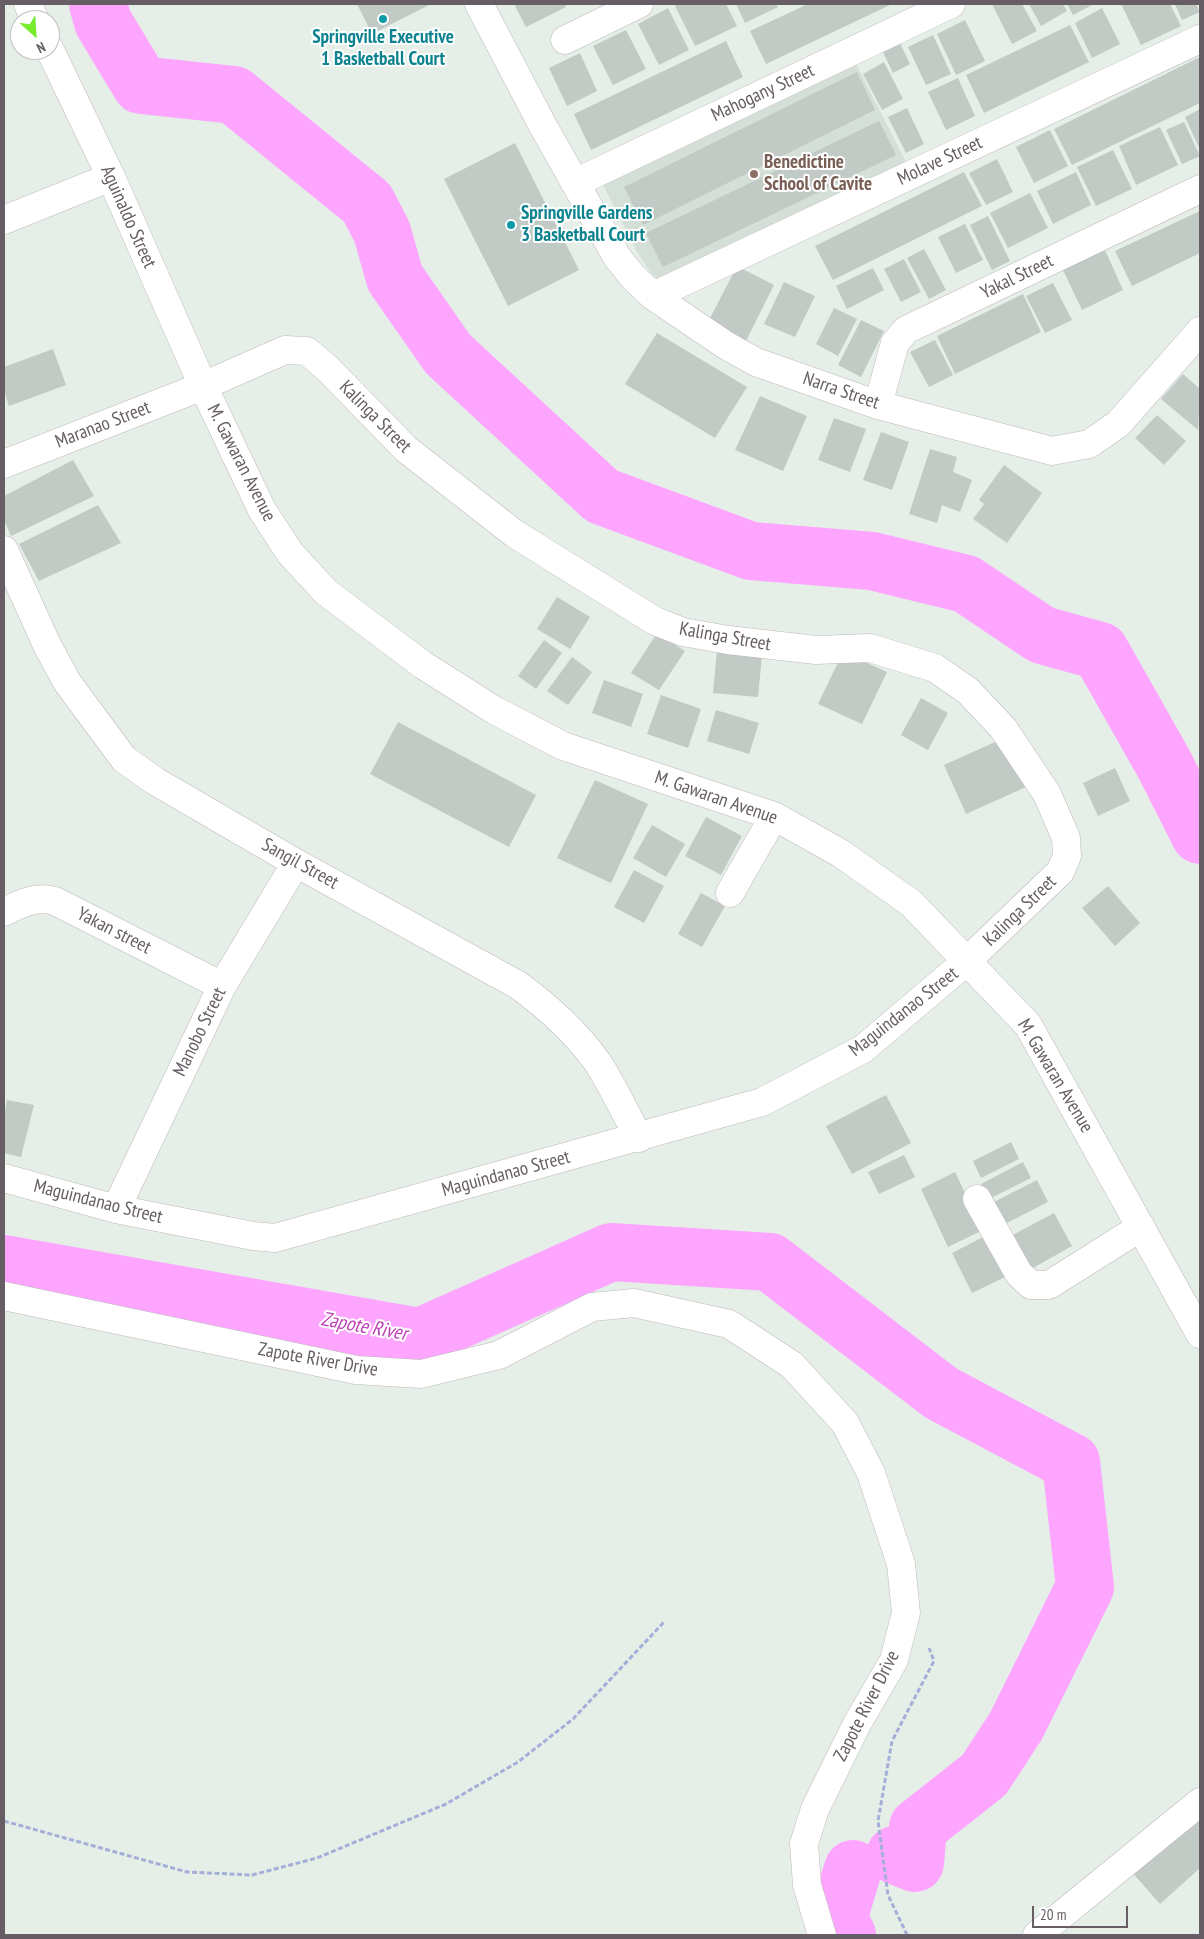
<!DOCTYPE html>
<html>
<head>
<meta charset="utf-8">
<style>
	body { margin:0 }
	#map { position:relative; width:1204px; height:1939px; overflow:hidden; background:#e5efe8; font-family:"PT Sans Narrow",sans-serif }
	canvas { display:block }
	.frame { position:absolute; inset:0; border:5px solid #665d65; pointer-events:none }
	.north { position:absolute; left:10px; top:10px; width:50px; height:50px; box-sizing:border-box; background:#fff; border:1px solid #c2bec1; border-radius:50%; rotate:154deg; font-size:14px; font-weight:700; line-height:20px; text-align:center; color:#665d65 }
	.north::after { content:''; display:block; margin:auto; width:18px; height:22px; background:#76ec2e; clip-path:polygon(50% 0,100% 100%,50% 72%,0 100%) }
	.scale { position:absolute; left:1032px; top:1906px; width:96px; height:22px; box-sizing:border-box; border:2px solid #665d65; border-top:0; padding-left:6px; font-size:15px; line-height:18px; white-space:nowrap; color:#665d65; -webkit-text-stroke:4px #fff; paint-order:stroke }
</style>
</head>
<body>
<div id="map">
<canvas width="1204" height="1939"></canvas>
<div class="frame"></div>
<div class="north">N</div>
<div class="scale">20 m</div>
</div>
<script>
const c = document.querySelector('canvas').getContext('2d');
c.lineJoin = 'round';
function paint(path, color) {
  c.fillStyle = color;
  c.fill(path, 'evenodd');
}
function stroke(path, color, width, dash) {
  c.strokeStyle = color;
  c.lineWidth = width;
  c.lineCap = dash ? 'butt' : 'round';
  c.setLineDash(dash || []);
  c.stroke(path);
}
function label(font, color, halo, rows, align = 'center') {
  c.font = font + ' "PT Sans Narrow",sans-serif';
  c.lineWidth = 4;
  c.setLineDash([]);
  c.textBaseline = 'middle';
  c.strokeStyle = halo;
  c.fillStyle = color;
  for (const [text, x, y, turn = 0] of rows) {
    c.save();
    c.translate(x, y);
    c.rotate((+turn || 0) * Math.PI / 180);
    c.textAlign = isNaN(turn) ? turn : align;
    if (halo) c.strokeText(text, 0, 0);
    c.fillText(text, 0, 0);
    c.restore();
  }
}
paint(new Path2D(`
	M854 60 907 164 659 280 650 272 636 250 602 183Z`), '#d3dfd7');
stroke(new Path2D(`
	M98 4 103 22 141 85 234 95 367 203 382 232 395 278 448 354 602 496 751 551 872 561 966 584 1042 635 1100 651 1164 764 1200 835
	M4 1264 420 1337 611 1252 770 1262 941 1393 1071 1462 1085 1587 1016 1726 984 1775 918 1827 915 1863 895 1855
	M847 1935 838 1919 853 1869`), '#fda5ff', 58);
paint(new Path2D(`
	M357 4H431L372 34Z
	M514 4H565L566 7 526 27Z
	M674 4H726L737 26 695 46Z
	M736 4H776L778 7 745 23Z
	M808 4H892L766 64 750 31Z
	M992 4H1022L1037 31 1012 44Z
	M1029 4H1063L1067 11 1041 26Z
	M1067 4H1094L1073 15Z
	M1121 4H1170L1181 26 1141 45Z
	M1175 4H1196L1200 12 1182 20Z
	M668 8 689 50 659 65 638 24Z
	M1102 8 1120 44 1092 58 1075 23Z
	M965 20 985 61 956 75 937 34Z
	M1070 25 1089 62 984 113 966 75Z
	M626 30 646 69 613 85 593 46Z
	M933 35 951 74 926 85 908 47Z
	M726 41 743 77 591 150 574 114Z
	M900 43 910 64 893 73 883 52Z
	M580 53 597 91 567 106 549 68Z
	M1200 57V103L1072 165 1054 129Z
	M884 62 903 99 882 110 863 74Z
	M857 72 875 110 643 225 624 187Z
	M958 78 975 116 946 130 928 92Z
	M907 108 924 144 906 153 888 117Z
	M1200 109V150L1185 117Z
	M879 121 896 155 663 267 646 233Z
	M1184 122 1200 156 1182 164 1166 130Z
	M1160 127 1178 165 1136 185 1119 146Z
	M1050 130 1068 166 1034 183 1016 147Z
	M515 143 579 270 508 306 444 179Z
	M1113 150 1132 189 1096 206 1077 167Z
	M997 159 1013 192 986 205 969 173Z
	M964 172 982 206 833 280 815 246Z
	M1076 172 1091 205 1053 224 1037 191Z
	M1030 193 1048 228 1008 248 990 213Z
	M1200 211V253L1132 286 1115 251Z
	M988 216 1010 261 992 270 970 225Z
	M965 224 983 260 956 273 938 237Z
	M924 249 946 290 929 299 907 258Z
	M1105 250 1123 290 1082 310 1063 270Z
	M904 259 921 292 901 302 884 269Z
	M737 266 774 285 746 341 708 322Z
	M873 268 884 290 847 309 836 286Z
	M784 282 815 296 795 337 764 324Z
	M1053 283 1072 320 1045 333 1026 296Z
	M1023 294 1041 332 955 374 937 336Z
	M834 308 857 319 838 356 816 344Z
	M861 320 884 331 861 377 838 365Z
	M657 333 747 387 715 438 625 384Z
	M935 340 953 375 929 387 910 352Z
	M53 349 66 385 9 406 4 390V367Z
	M1183 374 1200 389 1198 430 1161 399Z
	M760 396 807 416 783 471 735 450Z
	M1157 415 1186 441 1164 465 1135 438Z
	M834 418 866 429 850 472 818 460Z
	M881 432 909 442 892 490 863 480Z
	M930 449 957 457 953 472 972 480 960 512 942 505 937 523 909 514Z
	M73 460 94 496 11 536 4 520V496Z
	M1004 465 1042 493 1007 543 973 519 984 504 979 500Z
	M98 505 121 543 39 581 19 544Z
	M557 597 590 617 570 649 537 629Z
	M657 633 685 651 659 690 631 673Z
	M544 640 562 653 536 689 518 676Z
	M717 650 762 655 758 697 713 693Z
	M843 652 887 672 862 724 818 704Z
	M572 657 592 672 568 705 547 691Z
	M604 680 643 694 631 727 592 713Z
	M661 695 701 709 688 748 647 734Z
	M921 698 948 713 928 750 901 735Z
	M716 710 759 723 749 754 707 741Z
	M398 722 536 795 509 847 370 774Z
	M1004 738 1026 787 966 814 944 765Z
	M1115 768 1130 801 1098 816 1083 783Z
	M595 780 648 804 611 883 557 858Z
	M706 817 742 836 721 875 685 856Z
	M652 825 685 844 666 877 633 858Z
	M634 870 664 886 644 923 614 907Z
	M1108 886 1140 923 1115 946 1082 908Z
	M701 893 725 906 702 947 678 934Z
	M886 1095 911 1143 852 1174 826 1126Z
	M7 1100 34 1105 21 1157 4 1153V1118Z
	M1011 1142 1019 1159 981 1178 973 1161Z
	M904 1155 915 1177 879 1194 868 1172Z
	M1023 1162 1031 1178 989 1199 981 1184Z
	M955 1172 983 1230 948 1247 921 1189Z
	M1037 1180 1048 1202 1001 1226 990 1204Z
	M1054 1213 1072 1246 1026 1272 1007 1238Z
	M985 1236 1005 1277 972 1293 952 1253Z
	M1192 1815 1200 1823V1868L1160 1904 1130 1870Z`), '#c1cac4');
const minor = new Path2D(`
	M28 4 35 20
	M479 4 543 126 617 257 633 277 653 296 727 346 756 362 878 405 1052 451 1089 444 1118 424 1200 331
	M565 40 639 4
	M50 50 111 177 203 386 262 510 290 553 326 592 423 665 494 710 563 746 774 816 840 853 911 903 1028 1025 1200 1334
	M575 183 951 4
	M4 220 111 177
	M653 296 1200 39
	M878 405 895 343 906 330 1200 189
	M4 464 203 386 285 350 307 351 327 368 406 449 515 534 655 621 683 632 728 640 816 650 870 648 935 668 968 691 1003 728 1047 794 1066 838 1067 856 1060 872 968 960 863 1049 762 1102 275 1238 253 1236 116 1209 4 1178
	M4 550 47 645 67 682 124 759 155 781 296 863 518 985C548 1007 576 1032 598 1063 613 1086 625 1113 639 1138
	M730 893 774 816
	M4 912C21 903 36 896 55 901L222 986
	M977 1199 1019 1274 1031 1285H1049L1141 1227
	M116 1209 222 986 296 863
	M4 1296 356 1370 421 1374 499 1355 592 1307 634 1303 729 1324 792 1365 845 1423 871 1473 901 1564 906 1613 894 1660 857 1724 815 1809 804 1844 807 1885 822 1935
	M1037 1935 1200 1802`);
stroke(minor, '#bfb7bd', 29);
stroke(new Path2D(`
	M4 1821 187 1872 252 1875 317 1858 446 1804 518 1762 573 1719 665 1621
	M907 1935 888 1895 878 1821 892 1741 934 1661 929 1648`), '#a4aed9', 3, [5, 2.5]);
stroke(minor, '#fff', 28);
for (const [x, y, r, color] of [
	[383,19,5,"#0f9aa8"],
	[754,174,5,"#8d6e63"],
	[511,225,5,"#0f9aa8"]
]) {
  const dot = new Path2D();
  dot.arc(x, y, r, 0, 2 * Math.PI);
  c.fillStyle = color;
  c.fill(dot);
  stroke(dot, '#fff', 2);
}
label('bold 19px', '#0d838f', '#fff', [
	["Springville Executive",383,38],
	["1 Basketball Court",383,60],
	["Springville Gardens",521,214,"left"],
	["3 Basketball Court",521,236,"left"]
]);
label('19px', '#665d65', '#fff', [
	["Mahogany Street",763,93,-25],
	["Molave Street",940,161,-25],
	["Aguinaldo Street",128,217,66],
	["Yakal Street",1017,277,-26],
	["Narra Street",841,391,19],
	["Kalinga Street",375,417,45],
	["Maranao Street",103,425,-21],
	["M. Gawaran Avenue",241,463,63],
	["Kalinga Street",725,637,10],
	["M. Gawaran Avenue",716,798,19],
	["Sangil Street",300,864,29],
	["Kalinga Street",1020,911,-44],
	["Yakan street",114,931,27],
	["Maguindanao Street",904,1012,-38],
	["Manobo Street",200,1032,-64],
	["M. Gawaran Avenue",1055,1076,59],
	["Maguindanao Street",506,1174,-15],
	["Maguindanao Street",98,1202,14],
	["Zapote River Drive",318,1360,10],
	["Zapote River Drive",867,1706,-63]
]);
label('bold 19px', '#785e54', '#fff', [
	["Benedictine",764,163],
	["School of Cavite",764,185]
], 'left');
label('italic 20px', '#bd41b6', '#fff', [
	["Zapote River",364,1327,10]
]);
</script>
</body>
</html>
